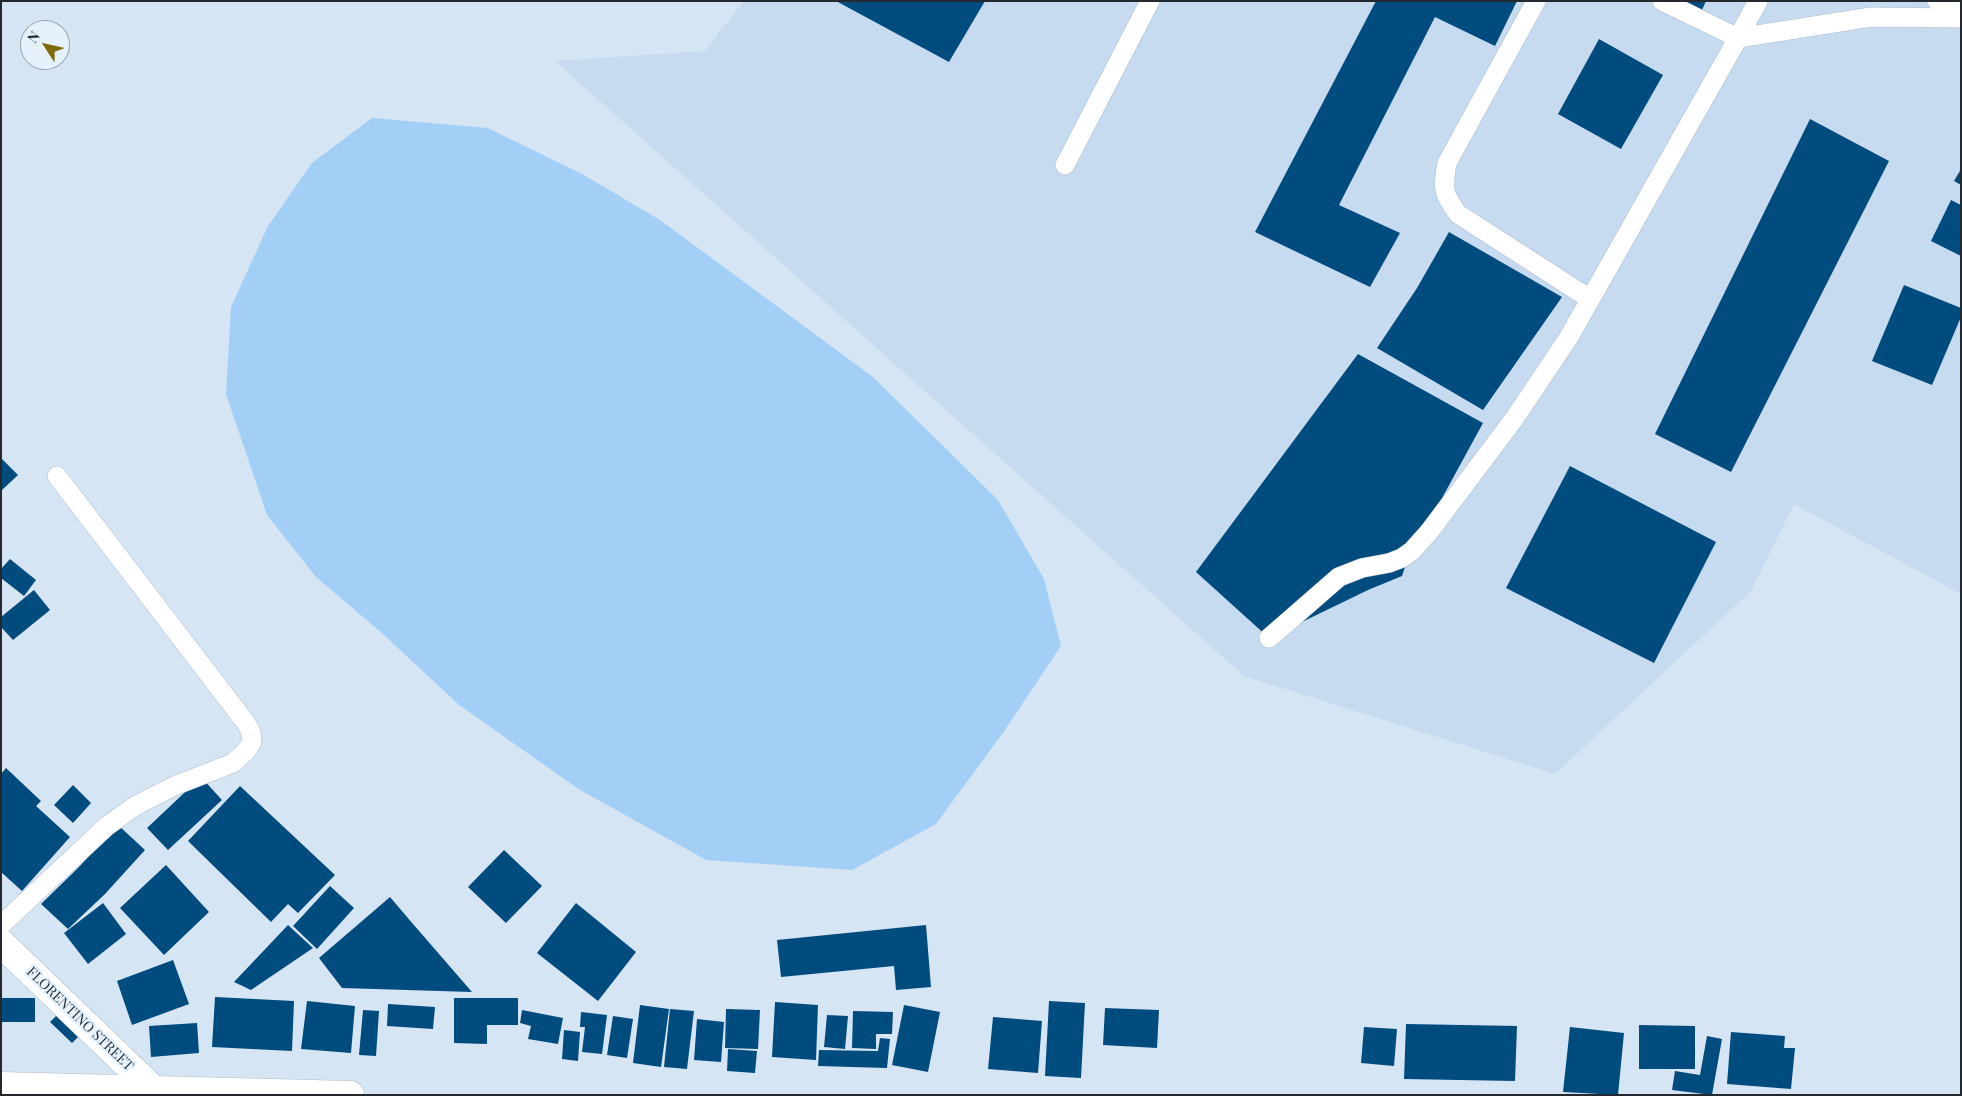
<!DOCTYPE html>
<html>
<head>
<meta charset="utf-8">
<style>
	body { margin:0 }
	#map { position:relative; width:1962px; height:1096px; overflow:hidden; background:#d6e5f4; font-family:"Playfair Display",serif }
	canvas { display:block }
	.frame { position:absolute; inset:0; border:2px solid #23292e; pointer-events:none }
	.north { position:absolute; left:20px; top:20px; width:50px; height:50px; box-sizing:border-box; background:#e5f2fe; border:1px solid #97a2ab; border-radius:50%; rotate:305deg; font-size:14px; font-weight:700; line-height:20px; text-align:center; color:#23292e }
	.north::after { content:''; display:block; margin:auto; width:18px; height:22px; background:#806c07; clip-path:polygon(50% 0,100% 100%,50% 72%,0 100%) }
</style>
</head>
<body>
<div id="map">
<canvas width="1962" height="1096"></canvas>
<div class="frame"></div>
<div class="north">N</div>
</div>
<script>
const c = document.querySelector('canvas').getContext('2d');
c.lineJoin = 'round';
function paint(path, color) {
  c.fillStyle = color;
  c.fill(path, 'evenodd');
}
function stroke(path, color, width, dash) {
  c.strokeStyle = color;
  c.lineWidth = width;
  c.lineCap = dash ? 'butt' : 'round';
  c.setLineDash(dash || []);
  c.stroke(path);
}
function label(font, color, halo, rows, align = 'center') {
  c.font = font + ' "Playfair Display",serif';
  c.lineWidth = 5;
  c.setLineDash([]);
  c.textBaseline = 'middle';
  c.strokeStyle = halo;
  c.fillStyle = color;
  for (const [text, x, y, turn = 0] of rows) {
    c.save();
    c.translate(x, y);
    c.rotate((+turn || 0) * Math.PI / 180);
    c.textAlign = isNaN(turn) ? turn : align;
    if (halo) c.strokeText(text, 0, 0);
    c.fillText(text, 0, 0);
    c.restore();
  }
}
paint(new Path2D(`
	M744 1H1961V594L1794 504 1751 591 1555 774 1244 676 555 61 705 51Z`), '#c6dbef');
paint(new Path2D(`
	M372 118 488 128 582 174 660 220 873 377 998 500 1044 579 1061 646 1005 730 936 824 852 870 706 860 580 790 459 705 383 634 316 577 267 515 226 394 231 307 268 226 312 163Z`), '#a3cff7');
paint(new Path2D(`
	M836 1H985L949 62Z
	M1376 1H1517L1495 46 1435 17 1339 205 1400 233 1370 287 1255 232Z
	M1685 1H1706L1702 10Z
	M1599 39 1663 75 1621 149 1558 114Z
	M1810 119 1889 161 1731 472 1655 434Z
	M1961 169V185L1954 181Z
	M1951 200 1961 205V256L1931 241Z
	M1449 232 1562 297 1483 410 1377 348 1417 288Z
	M1904 285 1961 308V317L1932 385 1872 361Z
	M1358 354 1483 423 1406 564 1402 576 1368 590 1269 638 1196 572Z
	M1 458 18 475 1 491Z
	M1570 466 1716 542 1654 663 1506 588Z
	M10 559 36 580 24 596 1 578V569Z
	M34 590 50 610 13 640 1 627V617Z
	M6 768 41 801 36 806 70 837 22 891 1 872V774Z
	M201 777 222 800 168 850 147 828Z
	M73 785 91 803 73 823 54 805Z
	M240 786 335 875 298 913 288 904 271 922 188 841Z
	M118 825 145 850 105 894 68 929 41 904 78 868Z
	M504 850 542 886 506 923 468 887Z
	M166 865 209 912 164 955 120 908Z
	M330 886 354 908 317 949 293 926Z
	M390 897 413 924 472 992 342 988 319 958Z
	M103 903 126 934 88 964 64 933Z
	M576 903 636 952 598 1001 537 953Z
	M288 925 313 948 251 990 234 982Z
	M926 925 931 987 896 990 894 966 781 977 777 940Z
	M173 960 189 1004 132 1025 117 981Z
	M215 997 294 1001 292 1051 212 1047Z
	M1 998H35V1022H1Z
	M454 998H518V1025H487V1044L454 1043Z
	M307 1001 355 1006 351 1053 301 1049Z
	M1049 1001 1085 1003 1081 1078 1045 1076Z
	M775 1002 818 1005 816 1060 772 1057Z
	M388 1004 435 1007 433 1029 387 1026Z
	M640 1005 669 1009 661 1067 633 1063Z
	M904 1005 940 1012 928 1072 892 1065Z
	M1105 1008 1159 1010 1157 1048 1103 1045Z
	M63 1009 84 1031 72 1043 50 1022Z
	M670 1009 694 1011 687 1069 664 1067Z
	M726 1009 760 1010 758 1049 725 1048Z
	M363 1010 379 1011 376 1056 359 1055Z
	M522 1010 563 1018 558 1044 528 1039 531 1026 520 1023Z
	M853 1011 893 1012 892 1034H876V1049L852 1048Z
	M581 1012 607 1015 602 1054 582 1052 585 1027H580Z
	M827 1015 848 1016 845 1049 824 1047Z
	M613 1016 633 1019 627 1058 607 1055Z
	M993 1017 1042 1021 1038 1073 988 1069Z
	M697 1019 724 1022 721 1062 694 1060Z
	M197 1023 199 1053 151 1057 149 1026Z
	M1406 1024 1517 1026 1515 1081 1404 1079Z
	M1639 1025 1695 1026V1069H1639Z
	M1364 1027 1397 1029 1394 1066 1361 1063Z
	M1570 1027 1624 1033 1618 1095 1563 1092Z
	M564 1030 580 1032 578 1061 562 1059Z
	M1731 1032 1785 1036 1784 1048H1795L1791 1089 1727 1084Z
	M1707 1036 1722 1039 1712 1095 1672 1090 1675 1071 1700 1075Z
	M880 1038 890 1039 887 1068 818 1066 819 1050 878 1051Z
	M728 1049 757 1051 755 1073 727 1071Z`), '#004c7e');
const service = new Path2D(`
	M1536 1 1447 163C1443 189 1442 192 1458 214L1590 299
	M1662 1 1738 38 1871 17 1961 18
	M1937 1 1961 12
	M1065 165 1150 1
	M1269 638 1339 577 1362 568 1389 563 1402 558 1412 551 1429 532 1514 419 1569 337 1738 38 1758 1
	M1 925 107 826 135 806 174 786 233 763 247 750 252 742 251 732 246 723 57 476`);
const minor = new Path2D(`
	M1 943 159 1095
	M1 1086 350 1095`);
stroke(service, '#adbcca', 20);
stroke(minor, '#adbcca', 29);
stroke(service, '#fff', 19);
stroke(minor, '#fff', 28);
label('14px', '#23292e', '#e5f2fe', [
	["FLORENTINO STREET",80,1019,44]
]);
</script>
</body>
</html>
